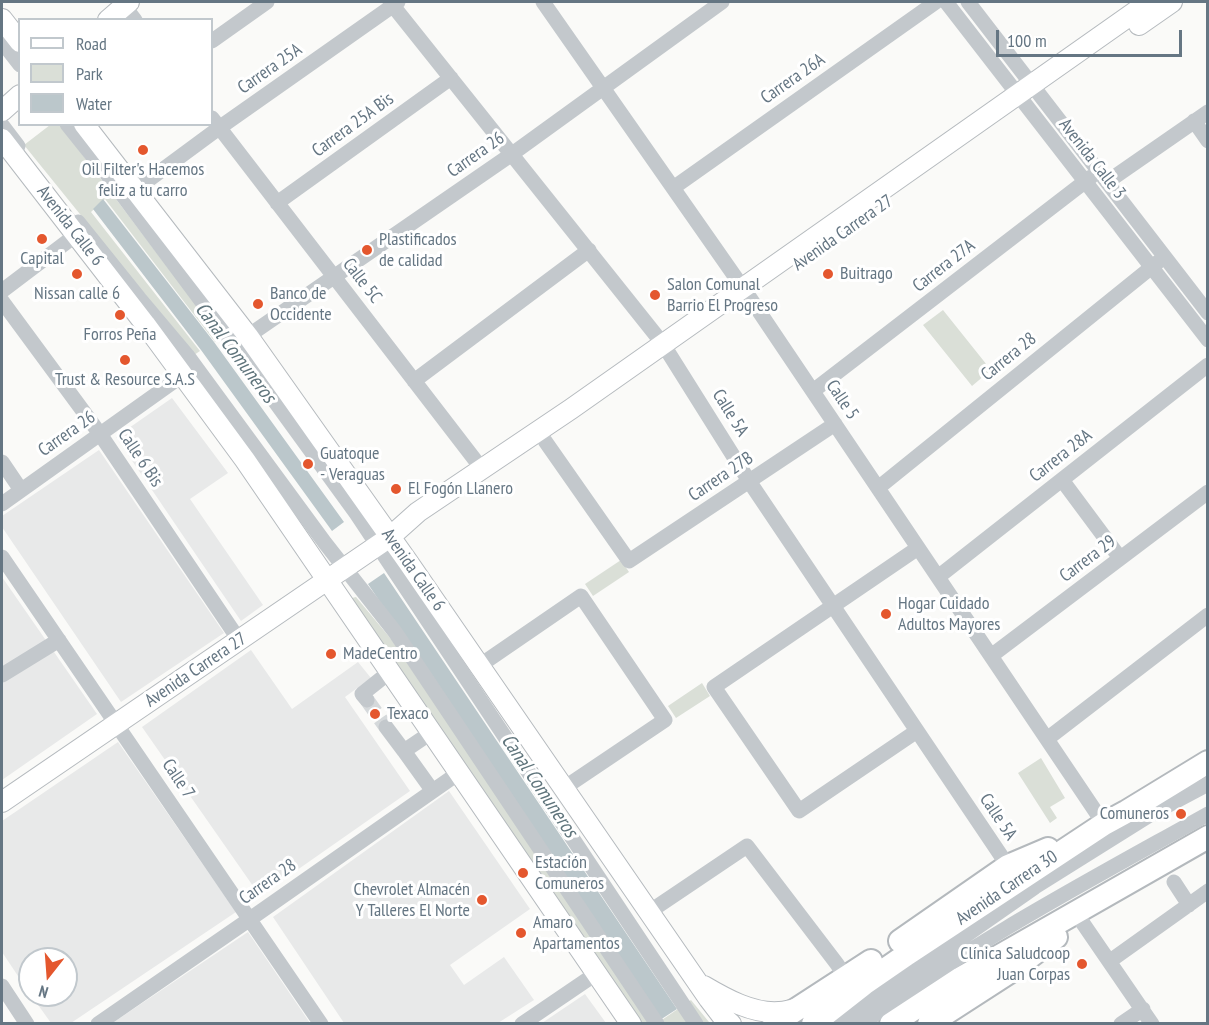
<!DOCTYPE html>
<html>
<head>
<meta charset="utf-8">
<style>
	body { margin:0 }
	#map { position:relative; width:1209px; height:1025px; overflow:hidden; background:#fafaf8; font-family:"PT Sans Narrow",sans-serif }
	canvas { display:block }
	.frame { position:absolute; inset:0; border:3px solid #657683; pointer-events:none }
	.legend { position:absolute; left:18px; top:18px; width:195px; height:108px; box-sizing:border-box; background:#fff; border:2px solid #c1c8cd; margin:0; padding:8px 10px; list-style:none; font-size:18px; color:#657683 }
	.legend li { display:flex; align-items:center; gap:12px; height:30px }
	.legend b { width:30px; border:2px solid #c1c8cd }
	.north { position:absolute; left:18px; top:947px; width:60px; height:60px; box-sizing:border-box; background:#fff; border:2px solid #c1c8cd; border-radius:50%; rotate:197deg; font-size:16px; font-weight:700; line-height:24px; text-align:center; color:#657683 }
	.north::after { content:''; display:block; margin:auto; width:21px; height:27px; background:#e4572e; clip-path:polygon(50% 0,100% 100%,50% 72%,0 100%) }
	.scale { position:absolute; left:996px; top:30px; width:186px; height:27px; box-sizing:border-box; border:3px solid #657683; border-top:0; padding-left:8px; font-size:18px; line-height:21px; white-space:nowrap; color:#657683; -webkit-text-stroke:4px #fff; paint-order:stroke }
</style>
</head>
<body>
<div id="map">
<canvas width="1209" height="1025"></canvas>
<div class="frame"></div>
<ul class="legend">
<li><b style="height:8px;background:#fff"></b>Road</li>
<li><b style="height:16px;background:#dadfd7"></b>Park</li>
<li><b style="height:16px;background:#bbc7cb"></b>Water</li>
</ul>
<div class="north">N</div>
<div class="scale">100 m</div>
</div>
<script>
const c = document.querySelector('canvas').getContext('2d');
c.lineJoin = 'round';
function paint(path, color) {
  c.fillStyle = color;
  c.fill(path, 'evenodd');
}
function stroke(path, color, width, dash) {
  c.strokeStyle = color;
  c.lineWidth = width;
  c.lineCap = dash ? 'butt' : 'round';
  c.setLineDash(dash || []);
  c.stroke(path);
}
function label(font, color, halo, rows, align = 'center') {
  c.font = font + ' "PT Sans Narrow",sans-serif';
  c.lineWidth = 6;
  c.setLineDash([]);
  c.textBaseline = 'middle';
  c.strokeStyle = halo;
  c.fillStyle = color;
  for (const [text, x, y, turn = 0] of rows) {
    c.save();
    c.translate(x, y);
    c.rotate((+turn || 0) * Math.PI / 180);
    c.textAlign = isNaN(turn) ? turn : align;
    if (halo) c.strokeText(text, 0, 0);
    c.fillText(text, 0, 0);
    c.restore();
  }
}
paint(new Path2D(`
	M172 398 228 473 190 499 263 605 241 621 116 437Z
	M99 450 224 633 121 702 2 527V516Z
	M2 577 97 714 2 780Z
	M251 650 292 709 358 662 371 678 345 697 410 791 260 896 142 727Z
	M118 742 236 912 71 1023H51L31 995H66V959H30V994L2 952V821Z
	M449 791 530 909 450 965 464 985 504 957 534 1000 498 1023H344L273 917Z
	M248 932 310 1023 111 1024Z
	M585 994 606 1023H542Z`), '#e8e9e9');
paint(new Path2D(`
	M50 125H60L221 338 215 342 105 199 91 212 200 351 194 355 24 145Z
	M943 310 991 370 972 386 923 325Z
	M621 560 629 572 593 596 585 584Z
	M356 597 391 639 651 1023H641L352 598Z
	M702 683 710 696 676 718 668 706Z
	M1041 758 1065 798 1050 807 1057 818 1050 823 1018 773Z
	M691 1000 709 1022 705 1024H656Z`), '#dadfd7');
paint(new Path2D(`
	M103 199 214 342 344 522 332 531 201 350 93 209Z
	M384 573 677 1009 660 1020 368 584Z`), '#bbc7cb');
stroke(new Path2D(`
	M367 700 386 727`), '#d5d9db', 15, [15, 8]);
const major = new Path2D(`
	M2 19 20 42
	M108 20 129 2
	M1139 25 1172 2
	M2 111 20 95
	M84 124 248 336 408 562 709 999 722 1016 731 1024
	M2 139 145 324 245 460 631 1024
	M2 802 390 537 418 512 571 409 1149 2
	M704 986C726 999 753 1014 779 1012 786 1012 792 1010 798 1008`);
const highway = new Path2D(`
	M900 941 1008 866 1048 849
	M774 1024 871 961
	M813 1024 864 984 906 955 1104 824 1126 812 1208 762
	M891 1024 961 978 1208 837
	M929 1024 1011 971 1056 937`);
stroke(major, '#b5babe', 22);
stroke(highway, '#b4b9bd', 26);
stroke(new Path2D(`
	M121 2 135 20
	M390 2 663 344 749 481 1008 866
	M543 2 750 298 1104 824
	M946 2 1208 340
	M968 2 1208 313
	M212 41 267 2
	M2 42 20 65
	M212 118 482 469
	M1194 121 1208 141
	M67 124 103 169 220 326 356 513 696 1024
	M2 125 18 146
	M1107 182 1208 112
	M673 188 936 2
	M135 190 219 128 398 2
	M277 203 451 78
	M78 222 139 298 187 355 325 543 395 632 657 1024
	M2 291 76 235
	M2 301 100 434 239 640
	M248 336 512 154 722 2
	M414 381 589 250
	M813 391 1091 177
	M545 441 629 561 835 424
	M2 462 21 490
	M1062 480 1120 558
	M878 488 1158 262
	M2 504 183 375
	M2 557 321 1024
	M938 577 1208 365
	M991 656 1208 492
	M479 666 581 596 665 720 564 788
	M2 675 59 640
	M367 700 362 694 391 671
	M386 727 404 751 432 732
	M917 731 799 811 714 687 918 548
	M1047 739 1208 615
	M404 751 432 790
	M1174 882 1189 905
	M649 912 747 846 837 964 846 978
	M1080 919 1152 1024
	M1110 961 1208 891
	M2 986 27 1024
	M98 1024 250 919 460 772
	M522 1024 597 973
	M839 1024 1035 887 1150 815 1208 784
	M862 1024C970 943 1090 880 1208 814
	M1121 1024 1143 1009`), '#c3c8cc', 15);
stroke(major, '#fff', 20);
stroke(highway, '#fff', 22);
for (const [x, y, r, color] of [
	[143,150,6,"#e4572e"],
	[42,239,6,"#e4572e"],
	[367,250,6,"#e4572e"],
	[77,274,6,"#e4572e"],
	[828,274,6,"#e4572e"],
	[655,295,6,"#e4572e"],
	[258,304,6,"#e4572e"],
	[120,315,6,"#e4572e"],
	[125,360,6,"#e4572e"],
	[308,464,6,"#e4572e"],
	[396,489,6,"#e4572e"],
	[886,614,6,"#e4572e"],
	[331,654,6,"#e4572e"],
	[375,714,6,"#e4572e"],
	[1181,814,6,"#e4572e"],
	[523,873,6,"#e4572e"],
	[482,900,6,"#e4572e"],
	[521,933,6,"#e4572e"],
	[1082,964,6,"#e4572e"]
]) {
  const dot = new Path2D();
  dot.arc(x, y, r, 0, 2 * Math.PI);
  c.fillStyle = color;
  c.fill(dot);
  stroke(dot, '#fff', 2);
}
label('18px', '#657683', '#fff', [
	["Carrera 25A",270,69,-35],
	["Carrera 26A",793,79,-35],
	["Carrera 25A Bis",353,125,-36],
	["Carrera 26",476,155,-35],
	["Avenida Calle 3",1092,159,52],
	["Avenida Calle 6",70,226,52],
	["Avenida Carrera 27",843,233,-35],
	["Carrera 27A",944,266,-38],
	["Calle 5C",362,281,52],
	["Carrera 28",1009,357,-39],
	["Calle 5",842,400,56],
	["Calle 5A",730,413,58],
	["Carrera 26",67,434,-35],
	["Carrera 28A",1061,456,-38],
	["Calle 6 Bis",140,458,56],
	["Carrera 27B",721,477,-34],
	["Carrera 29",1088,559,-37],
	["Avenida Calle 6",413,570,55],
	["Avenida Carrera 27",196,670,-34],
	["Calle 7",178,779,56],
	["Calle 5A",998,817,56],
	["Carrera 28",268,882,-35],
	["Avenida Carrera 30",1007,888,-34]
]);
label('18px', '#657683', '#fff', [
	["Oil Filter's Hacemos",143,170,"center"],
	["feliz a tu carro",143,191,"center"],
	["Plastificados",379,240],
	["de calidad",379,261],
	["Capital",42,259,"center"],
	["Buitrago",840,274],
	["Salon Comunal",667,285],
	["Barrio El Progreso",667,306],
	["Nissan calle 6",77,294,"center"],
	["Banco de",270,294],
	["Occidente",270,315],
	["Forros Peña",120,335,"center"],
	["Trust & Resource S.A.S",125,380,"center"],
	["Guatoque",320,454],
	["- Veraguas",320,475],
	["El Fogón Llanero",408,489],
	["Hogar Cuidado",898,604],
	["Adultos Mayores",898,625],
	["MadeCentro",343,654],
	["Texaco",387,714],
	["Comuneros",1169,814,"right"],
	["Estación",535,863],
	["Comuneros",535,884],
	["Chevrolet Almacén",470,890,"right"],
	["Y Talleres El Norte",470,911,"right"],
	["Amaro",533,923],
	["Apartamentos",533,944],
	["Clínica Saludcoop",1070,954,"right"],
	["Juan Corpas",1070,975,"right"]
], 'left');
label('italic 20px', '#60757c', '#fff', [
	["Canal Comuneros",235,353,53],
	["Canal Comuneros",539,786,56]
]);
</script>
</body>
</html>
